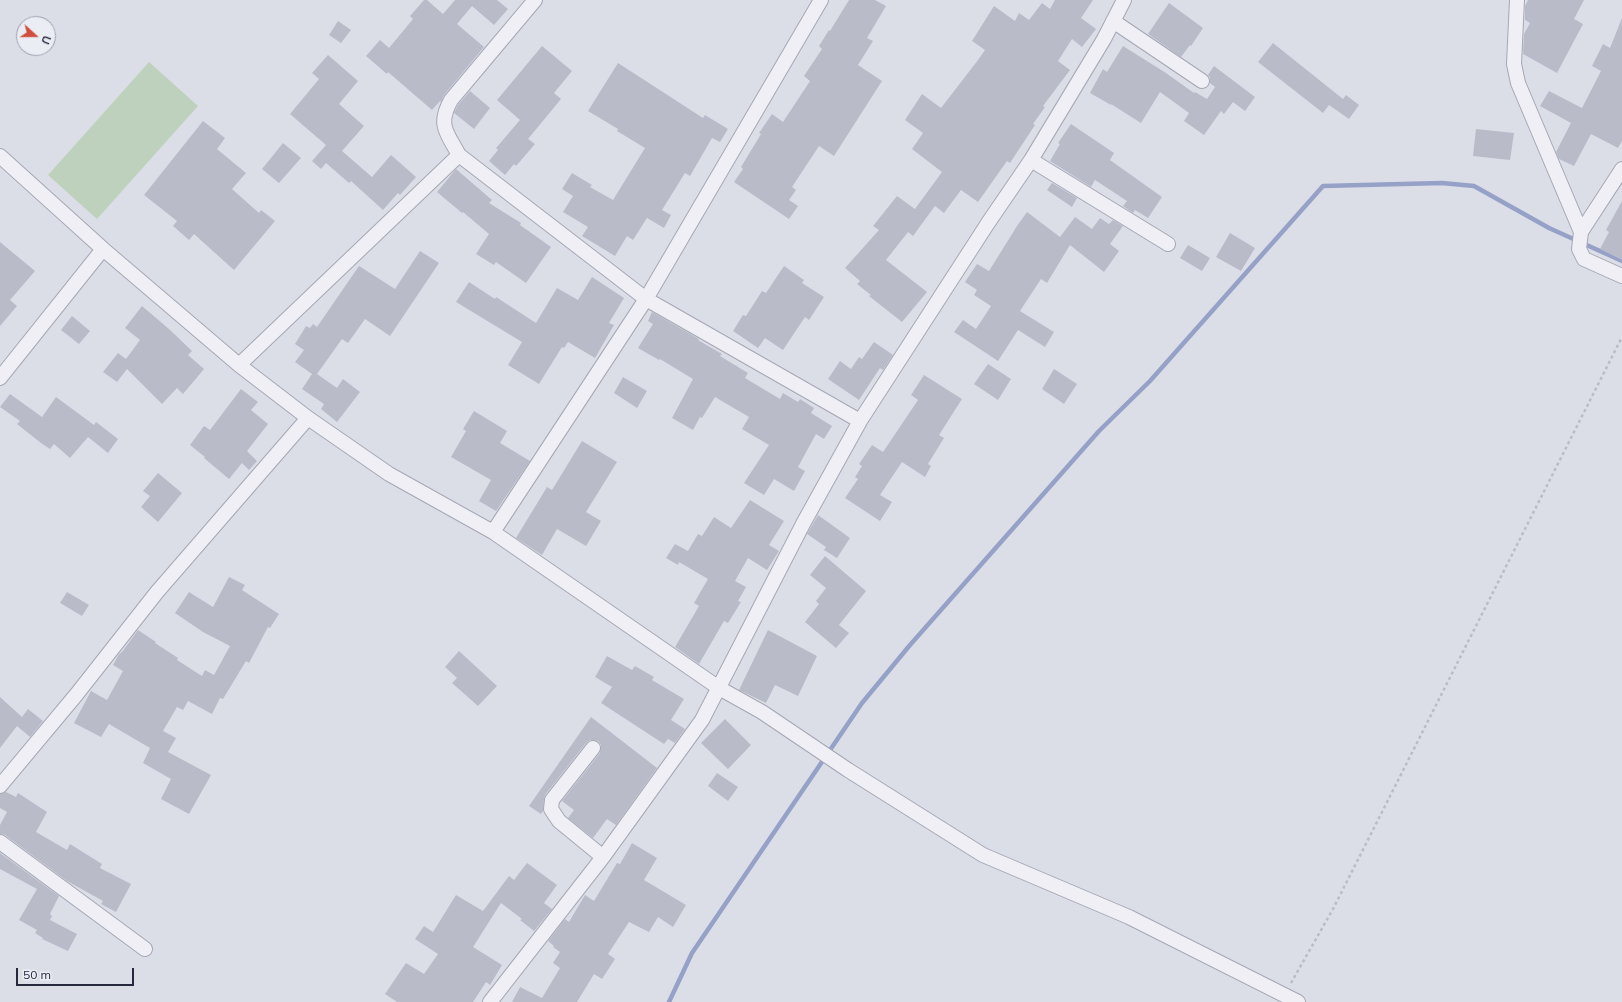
<!DOCTYPE html>
<html>
<head>
<meta charset="utf-8">
<style>
	body { margin:0 }
	#map { position:relative; width:1622px; height:1002px; overflow:hidden; background:#dcdee7; font-family:Mulish,sans-serif }
	canvas { display:block }
	.north { position:absolute; left:16px; top:16px; width:40px; height:40px; box-sizing:border-box; background:#ebedf4; border:1px solid #9c9eab; border-radius:50%; rotate:111deg; font-size:11px; font-weight:700; line-height:16px; text-align:center; color:#26283d }
	.north::after { content:''; display:block; margin:auto; width:14px; height:18px; background:#d04e3d; clip-path:polygon(50% 0,100% 100%,50% 72%,0 100%) }
	.scale { position:absolute; left:16px; top:968px; width:118px; height:18px; box-sizing:border-box; border:2px solid #26283d; border-top:0; padding-left:5px; font-size:12px; line-height:14px; white-space:nowrap; color:#26283d; -webkit-text-stroke:3px #ebedf4; paint-order:stroke }
</style>
</head>
<body>
<div id="map">
<canvas width="1622" height="1002"></canvas>
<div class="north">U</div>
<div class="scale">50 m</div>
</div>
<script>
const c = document.querySelector('canvas').getContext('2d');
c.lineJoin = 'round';
function paint(path, color) {
  c.fillStyle = color;
  c.fill(path, 'evenodd');
}
function stroke(path, color, width, dash) {
  c.strokeStyle = color;
  c.lineWidth = width;
  c.lineCap = dash ? 'butt' : 'round';
  c.setLineDash(dash || []);
  c.stroke(path);
}
paint(new Path2D(`
	M149 62 198 106 97 219 48 175Z`), '#bdd1bd');
stroke(new Path2D(`
	M669 1002 692 953 862 703 910 645 1099 431 1150 381 1323 186 1442 183 1474 186 1549 228 1622 261`), '#96a1c8', 4.5);
paint(new Path2D(`
	M424 0H427L443 14 455 0H497L508 9 494 25 472 6 457 24 484 47 444 95 441 102 440 101 432 110 388 72 387 74 366 56 380 40 389 48 413 19 410 16Z
	M849 0H875L886 6 867 38 873 41 858 65 882 81 834 156 819 146 792 187 796 190 789 200 798 206 789 219 734 182 743 169 741 167 761 134 759 133 772 114 783 122 810 81 804 76 822 49 819 46 829 30 830 31Z
	M1055 0H1093L1081 18 1096 29 1082 47 1072 39 1058 61 1070 70 1043 106 1045 107 1033 124 1035 125 1010 163 1007 161 978 202 961 190 944 213 935 206 913 236 908 232 886 260 927 292 902 322 869 296 871 295 857 284 860 281 845 268 879 230 873 226 897 196 915 209 942 172 912 149 923 133 905 120 922 94 941 108 978 60 985 50 972 41 994 6 1015 21 1019 13 1029 20 1042 3 1050 9Z
	M1528 0H1584L1574 19 1583 24 1557 73 1523 54 1524 34 1530 23 1525 20V6Z
	M1169 3 1203 28 1191 46 1190 45 1181 57 1148 34Z
	M1622 18V141L1618 148 1591 134 1574 166 1559 159 1556 152 1571 123 1540 106 1549 91 1582 108 1601 71 1592 66 1603 44 1610 48Z
	M338 21 351 30 341 43 329 35Z
	M1273 43 1343 99 1346 95 1359 105 1349 119 1329 105 1323 113 1258 62Z
	M542 46 572 71 554 93 561 99 528 139 535 144 516 166 514 164 505 175 489 161 498 150 496 148 520 120 497 100Z
	M1123 46 1166 73 1194 93 1195 92 1207 99 1215 87 1210 83V78L1208 75 1214 66 1255 97 1245 111 1233 102 1224 114 1221 111 1204 135 1184 121 1189 113 1160 92 1141 123 1111 104V105L1090 93 1103 69 1107 72Z
	M328 55 358 81 339 104 364 126 342 151 372 177 391 155 416 177 400 195 398 193 383 210 351 181 349 183 326 163 321 169 312 161 326 145 290 114 319 79 312 73Z
	M618 63 703 118 705 115 728 129 720 142 712 138 690 176 685 173 662 210 671 215 664 228 647 218 633 240 627 236 615 256 582 236 588 227 563 212 573 196 562 189 572 173 592 185 590 187 613 200 645 148 617 131 618 129 588 111Z
	M470 91 490 108 474 129 454 113 458 105Z
	M203 121 225 138 217 149 246 173 232 189 259 213 261 210 275 221 234 270 194 234 189 240 173 226 177 221 144 195Z
	M1071 124 1114 153 1110 160 1162 197 1148 218 1135 210 1133 213 1123 206 1127 201 1095 180 1091 187 1050 161 1060 144 1058 143Z
	M1476 129 1514 133 1510 160 1473 156Z
	M283 143 301 158 279 183 262 169Z
	M456 169 492 200 489 203 521 223 520 225 551 247 526 283 496 262 494 265 476 254 489 234 463 212 462 213 437 192Z
	M1052 183 1077 198 1072 207 1047 190Z
	M1622 201V260L1600 249 1609 232 1606 230Z
	M1027 212 1060 237 1075 217 1092 229 1100 218 1109 224 1113 220 1123 226 1110 244 1119 251 1104 272 1070 245 1047 283 1041 279 1020 311 1054 332 1045 347 1018 330 998 361 954 332 963 320 976 329 991 306 974 295 977 290 965 282 977 264 989 271 1017 226Z
	M1230 233 1255 248 1241 271 1216 257Z
	M0 242 35 271 10 300 17 306 0 326Z
	M1188 245 1210 258 1202 271 1180 258Z
	M420 251 439 263 390 336 365 319 348 343 342 339 317 374 337 388 343 379 360 392 337 422 321 409 324 404 302 389 312 374 295 362 304 350 295 344 306 326 310 328 313 324 317 327 359 266 395 289Z
	M784 266 804 280 802 283 824 297 809 320 805 317 783 350 765 338 758 348 733 331 743 315 746 316 762 291 766 293Z
	M592 277 624 298 609 323 614 325 595 358 568 342 564 348 562 347 539 384 508 365 522 342 456 302 469 282 495 299 496 297 536 323 557 288 578 300Z
	M142 306 169 329 192 351 188 355 204 369 183 394 177 388 162 404 127 369 117 382 103 372 118 353 126 359 140 340 125 328Z
	M652 312 699 339 698 340 722 354 720 356 748 373 745 378 780 399 783 393 798 402 800 399 814 408 811 413 832 426 824 439 816 434 798 467 805 471 794 491 774 479 764 495 744 483 769 445 742 429 749 417 715 397 702 418 700 417 693 430 672 418 693 379 660 359 659 360 638 348 653 324 648 321Z
	M72 316 90 331 79 344 61 330Z
	M874 342 893 355 883 370 880 368 859 400 828 379 840 361 851 369 859 357 862 359Z
	M988 364 1011 379 998 400 974 384Z
	M1054 369 1077 384 1064 404 1042 389Z
	M924 375 962 399 939 435 944 438 928 464 931 466 925 477 902 462 880 495 892 502 880 521 845 498 858 479 855 477 862 466 859 464 872 445 883 452 918 400 911 395Z
	M623 377 647 391 637 408 614 393Z
	M241 389 258 402 251 410 268 424 247 451 257 461 249 470 242 463 229 479 204 458 205 457 190 445 204 426 210 430Z
	M10 394 42 417 56 397 94 425 96 422 118 439 108 453 88 437 70 458 54 444 50 449 41 443 17 424 20 421 0 407Z
	M474 411 507 431 500 443 530 461 496 511 479 501 491 480 451 457 466 431 463 429Z
	M582 441 617 462 586 512 601 521 586 546 557 529 542 555 516 538 547 487 552 490Z
	M158 473 182 493 158 522 141 507 150 496 143 491Z
	M750 500 784 521 769 545 779 551 767 570 748 558 735 581 746 587 738 601 741 602 728 623 724 621 699 664 675 647 699 606 694 603 708 579 679 562 678 565 666 558 675 544 688 551 698 534 702 536 714 517 731 528Z
	M818 515 850 538 837 558 824 550 826 547 807 534Z
	M825 556 866 591 839 625 849 633 836 648 805 622 819 604 816 601 826 588 810 575Z
	M229 577 245 585 242 590 279 614 270 628 268 627 249 663 246 661 223 699 220 698 212 714 188 701 183 710 177 707 163 731 176 738 168 752 211 775 189 814 161 799 171 779 143 763 150 748 109 724 101 737 74 723 91 691 107 700 123 671 113 665 119 654 122 652 138 630 156 642 155 643 178 658 177 660 202 676 205 670 214 675 230 646 203 632 175 613 189 592 213 607Z
	M67 592 89 605 82 616 60 603Z
	M768 630 817 656 798 696 775 685 766 703 739 690Z
	M459 651 497 686 478 706 452 683 457 678 445 667Z
	M607 656 632 670 635 666 654 677 652 680 684 699 671 720 685 729 675 743 668 739 664 744 601 703 612 687 595 677Z
	M0 697 22 717 28 709 43 721 30 737 17 726 0 748Z
	M591 717 657 768 616 825 607 819 593 838 568 818 574 810 562 801 600 753 601 745 598 741 590 740 586 743 545 795 544 799 543 811 541 814 529 806Z
	M725 719 751 745 728 769 701 743Z
	M717 773 738 787 728 801 708 786Z
	M6 792 16 797 18 793 47 812 36 832 67 850 70 844 102 864 100 868 131 884 116 912 101 904 103 901 67 881 5 835 0 834V825L7 812 0 808V794Z
	M632 843 657 858 644 880 686 905 673 927 658 917 649 932 629 922 608 954 615 959 602 979 594 974 577 1002H512L520 987 542 998 560 968 553 963 560 952 553 947 554 946 548 941 565 919 569 922 585 895 594 901 617 863 620 864Z
	M0 853 59 896 50 914 52 916 50 920 77 934 68 951 42 939 43 938 35 933 37 930 19 920 37 889 0 869Z
	M527 863 557 885 544 903 552 909 534 931 520 920 522 919 501 903 473 947 502 965 490 985 486 982 473 1002H397L385 994 406 963 424 974 438 954 415 939 424 926 433 932 456 895 483 911 509 876 514 880Z`), '#b9bbc9');
const minor = new Path2D(`
	M535 0 451 100C437 125 447 133 459 155L646 299 860 421
	M1517 0 1514 64 1518 83 1581 232 1579 249 1584 259 1622 276
	M1113 21 1202 81
	M0 156 103 249 239 365 308 418 389 474 493 532 719 688 762 712 848 770 983 855 1129 917 1298 1002
	M1031 160 1168 244
	M1581 232 1622 169
	M239 365 459 155
	M0 378 103 249
	M493 532 646 299 821 0
	M593 748 552 800 551 809 559 821 603 857
	M0 786 76 695 157 592 308 418
	M0 842 145 949
	M490 1002 603 857 702 720 804 522 860 421 988 223 1031 160 1104 39 1124 0`);
stroke(minor, '#a5a7b4', 16);
stroke(new Path2D(`
	M1291 983 1333 909 1622 337`), '#bbbbc5', 2.5, [3, 3]);
stroke(minor, '#efeff5', 14);
</script>
</body>
</html>
